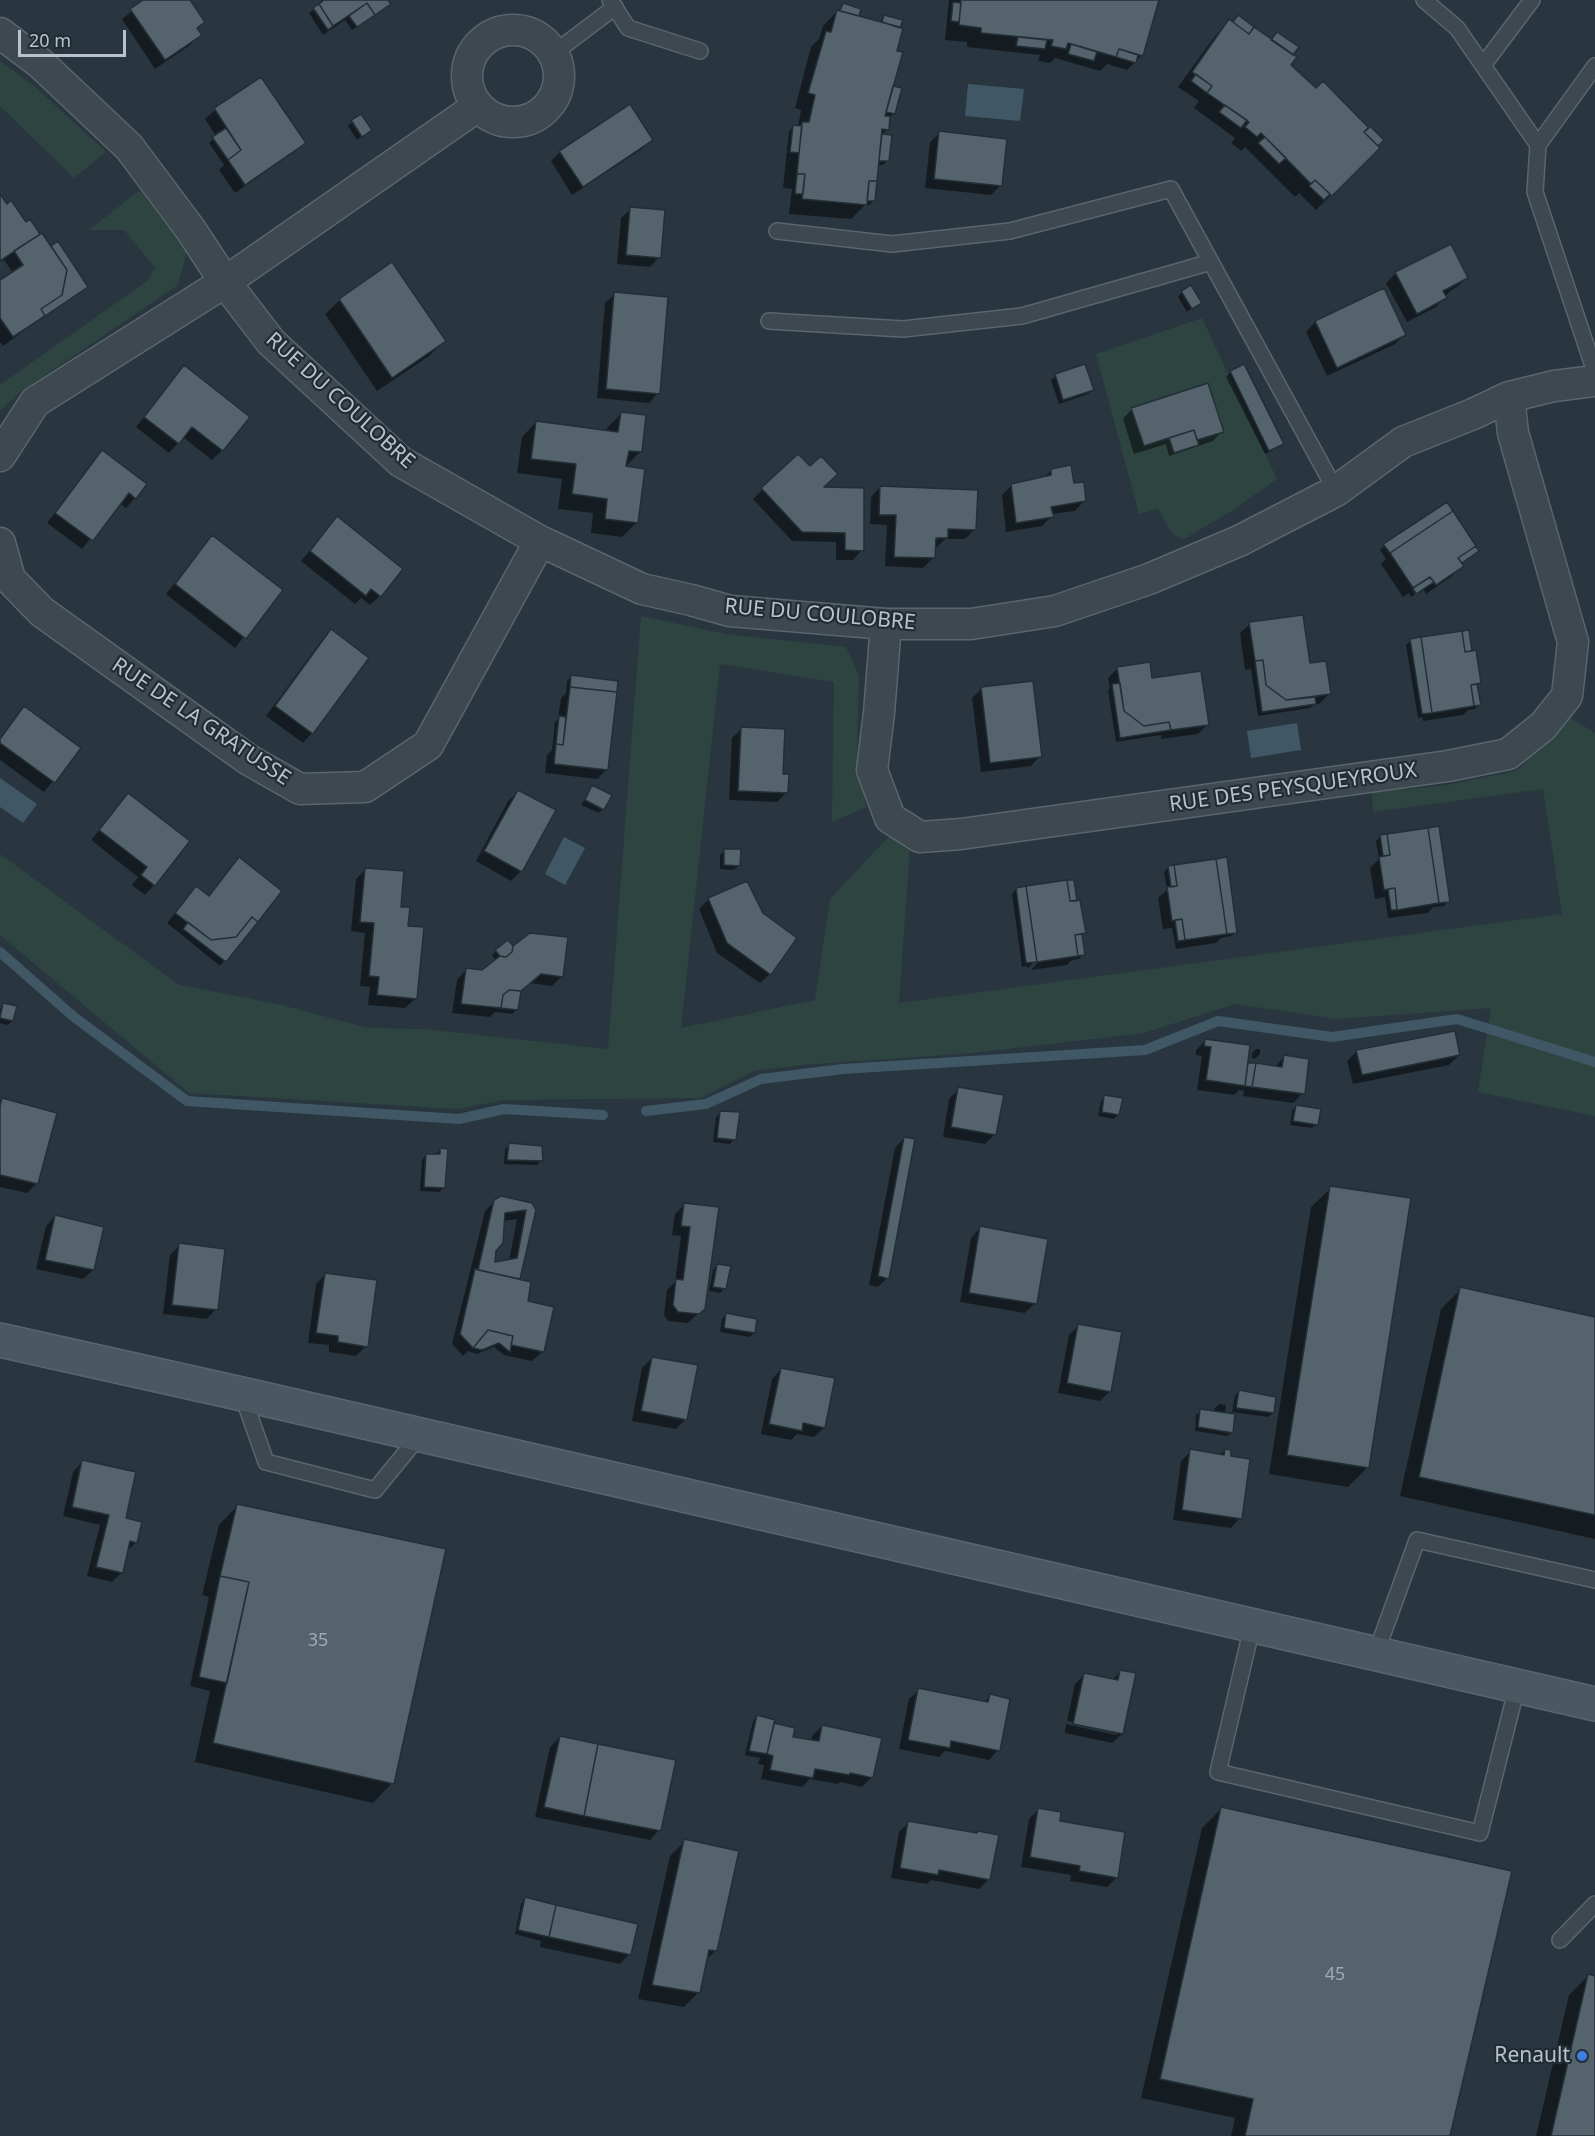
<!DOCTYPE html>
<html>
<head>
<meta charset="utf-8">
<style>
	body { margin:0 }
	#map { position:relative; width:1595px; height:2136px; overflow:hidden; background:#29363f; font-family:"Noto Sans",sans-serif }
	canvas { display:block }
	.scale { position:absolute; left:18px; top:30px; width:108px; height:27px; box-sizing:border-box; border:3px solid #b9c2ca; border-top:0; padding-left:8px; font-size:18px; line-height:21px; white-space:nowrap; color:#b9c2ca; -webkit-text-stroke:4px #212d34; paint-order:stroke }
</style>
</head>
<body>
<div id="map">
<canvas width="1595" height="2136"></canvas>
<div class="scale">20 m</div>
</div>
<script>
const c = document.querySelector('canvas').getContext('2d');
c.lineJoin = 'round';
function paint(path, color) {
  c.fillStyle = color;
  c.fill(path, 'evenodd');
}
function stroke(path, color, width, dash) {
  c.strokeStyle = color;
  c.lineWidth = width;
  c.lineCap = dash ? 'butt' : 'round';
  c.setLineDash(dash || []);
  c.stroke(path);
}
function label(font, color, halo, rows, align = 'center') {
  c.font = font + ' "Noto Sans",sans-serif';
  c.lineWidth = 4.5;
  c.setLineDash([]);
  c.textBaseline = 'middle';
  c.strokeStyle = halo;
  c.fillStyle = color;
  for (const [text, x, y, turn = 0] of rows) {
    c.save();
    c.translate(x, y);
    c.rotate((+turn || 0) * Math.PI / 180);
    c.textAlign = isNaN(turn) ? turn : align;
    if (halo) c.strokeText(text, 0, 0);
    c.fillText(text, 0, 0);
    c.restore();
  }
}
paint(new Path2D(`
	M0 61 33 85 106 152 74 178 0 106Z
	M140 190 187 251 178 285 19 393 0 411V385L147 281 155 268 124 230H89Z
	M1202 318 1277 479 1230 512 1182 540 1172 533 1158 509 1139 514 1096 354Z
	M641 616 726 634 846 647 859 676 857 756 866 807 832 822 834 682 720 664 681 1028 815 1000 830 899 891 834 910 847 899 1003 1562 914 1543 789 1373 812 1372 792 1442 786 1516 771 1571 718 1595 733V1116L1478 1092 1491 1008 1337 1019 1235 1004 1144 1033 974 1053 802 1065 754 1071 701 1098 504 1100 458 1109 189 1093 0 935V854L179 985 278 1004 368 1028 423 1029 608 1049Z`), '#2e4441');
paint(new Path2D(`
	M968 84 1024 89 1020 121 965 116Z
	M1297 723 1301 750 1251 758 1247 731Z
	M0 778 37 804 23 823 0 807Z
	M564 837 585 848 565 885 545 874Z`), '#405766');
paint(new Path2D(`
	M146 0H189L196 29 200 35 190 45 155 69 122 19Z
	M321 0H386L389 4 379 13 352 30 345 20 323 35 309 13 323 3Z
	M949 0H1157L1142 55 1127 70 1107 64 1100 71 1055 58 1050 63 1038 61 1040 55 967 47V42L945 40Z
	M843 5 857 17 879 23 884 17 901 21 890 91 894 113 889 118 887 130 881 135 890 136 887 161 883 165H877L874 201 869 205H865L851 219 789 214 792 189 783 188 789 131 793 127H798L801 110 795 108 811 47 819 39 823 26Z
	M1229 21 1291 55 1289 66 1378 148 1316 210 1299 193 1295 197 1245 147 1241 151 1231 143 1235 138 1194 108 1199 101 1178 87 1215 36Z
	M260 79 304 143 294 152 235 193 219 170 224 165 209 143 216 136 205 119 215 110Z
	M352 122 365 134 357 140 348 126Z
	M940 133 1001 185 991 195 925 188 930 142Z
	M652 140 642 149 572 195 551 161 560 152Z
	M0 197 6 206 25 224 30 221 50 249 52 247 86 286 3 346 0 342V282L13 273 4 260 0 262Z
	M631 209 659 257 650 267 617 264 621 218Z
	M1396 273 1467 278 1457 287 1450 291 1436 307 1407 322 1386 283Z
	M1383 290 1404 335 1395 344 1327 376 1306 332 1315 322Z
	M1182 292 1200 302 1187 312 1178 297Z
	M615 294 658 393 649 403 597 398 605 303Z
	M340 300 444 341 429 356 377 391 325 314Z
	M184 367 222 450 212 460 183 437 169 453 136 427Z
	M1231 372 1282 444 1277 448 1265 454 1226 377Z
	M1056 376 1092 390 1088 394 1059 404 1051 380Z
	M1132 409 1222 431 1213 441 1169 456 1166 444 1134 454 1123 419Z
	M622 413 640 452 624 468 636 523 622 537 591 533 593 513 558 509 562 479 517 473 522 437 536 422 607 432V428Z
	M102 452 135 498 126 508 119 503 82 549 47 523 93 462Z
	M798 456 862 550 853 560H836V542L792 541 753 499Z
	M1052 470 1073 484 1084 501 1075 511 1052 514V516L1042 526 1006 532 1002 495 1011 486 1043 478Z
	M880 487 974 530 965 539H945L937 547H934L933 558 923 568 885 566 887 525 870 524 871 497Z
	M337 518 380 596 370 605 361 598 355 604 301 561Z
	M212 537 281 590 235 648 166 594Z
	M1384 546 1477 551 1461 564 1462 566 1452 576 1426 594 1423 589 1418 593 1415 589H1412L1415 594 1411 597 1409 593 1403 597 1381 564 1386 559 1380 550Z
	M1250 624 1309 665 1329 694 1319 704H1314L1310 708 1258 716 1251 669 1245 670 1240 633Z
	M331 631 312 733 303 743 266 716 321 641Z
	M1411 640 1480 683 1476 686 1479 704 1475 709 1468 710 1463 715 1423 721 1422 717 1418 718 1406 645Z
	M1118 668 1151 680 1208 724 1198 734 1161 739V735L1116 742 1108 690 1110 688 1108 678Z
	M571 677 607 769 597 779 545 773 547 755 552 750 555 722 558 719 561 698 566 693 567 681Z
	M981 689 1040 756 1031 766 981 772 972 698Z
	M24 708 79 749 44 792 0 760V738Z
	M742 728 782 775 786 793 777 802 729 800 732 738Z
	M593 787 603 809 599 813 581 805Z
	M518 792 521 871 511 881 476 861 508 801Z
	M128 795 154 885 145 895 132 885 138 877 91 840Z
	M1380 837 1449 901 1444 906 1433 907 1428 913 1388 918 1385 897 1375 899 1370 868 1379 859 1376 841Z
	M725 850 738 866 734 870 720 869V855Z
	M239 859 280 891 220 966 167 923 196 888 208 897Z
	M1169 867 1236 932 1231 936 1221 938 1216 943 1176 949 1172 928 1163 929 1158 898 1167 890 1164 872Z
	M366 869 399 908 407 927 415 999 405 1008 368 1005 370 987 360 986 365 933 351 931 356 879Z
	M1016 889 1075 902 1084 932 1080 936 1083 954 1079 959 1072 960 1067 965 1031 970 1043 957 1041 955 1027 969V966L1022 967 1012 894Z
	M709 899 762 914 770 974 760 983 717 953 699 909Z
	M513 948 562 976 552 986 530 983 519 993 517 1009 512 1014 495 1012 490 1017 452 1013 457 980 466 970 483 972 496 961 492 955 496 951Z
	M4 1005 12 1021 8 1025 0 1023V1009Z
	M1206 1040 1246 1067 1248 1064 1274 1068 1284 1057 1303 1093 1293 1103 1243 1096 1244 1091 1239 1090 1234 1095 1197 1090 1202 1056 1196 1055V1050Z
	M1256 1049H1260V1054L1256 1058 1252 1059V1053Z
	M1357 1051 1459 1055 1449 1065 1353 1084 1347 1061Z
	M959 1089 995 1134 985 1144 943 1137 949 1099Z
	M1105 1097 1118 1115 1113 1119 1098 1116 1101 1101Z
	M3 1100 37 1183 27 1193 0 1187V1102Z
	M1296 1106 1316 1124 1312 1128 1290 1125 1292 1111Z
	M721 1112 734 1139 730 1144 713 1142 716 1117Z
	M904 1138 887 1278 878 1287 869 1285 895 1148Z
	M510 1145 541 1161 537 1165 504 1164 505 1149Z
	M440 1150 444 1188 439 1192 420 1191 422 1160 426 1155 436 1154Z
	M1331 1188 1368 1467 1348 1487 1269 1474 1311 1207Z
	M495 1201 535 1210 518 1280 542 1352 532 1361 504 1355 494 1347 477 1354 468 1351 463 1356 452 1344 485 1211ZM517 1219 509 1261 494 1264 495 1250 503 1221Z
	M684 1205 717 1208 704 1308 688 1323 668 1321 664 1315 667 1290 675 1282 681 1236 672 1235 675 1214Z
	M55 1216 93 1270 83 1279 36 1269 46 1226Z
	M980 1228 1035 1303 1025 1313 960 1302 971 1238Z
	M180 1245 216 1309 207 1319 163 1314 170 1255Z
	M717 1265 724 1288 720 1293 709 1291 713 1270Z
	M326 1274 366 1346 356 1356 329 1352V1345L308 1343 316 1284Z
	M1461 1289 1595 1318V1539L1400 1496 1441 1309Z
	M727 1314 754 1333 750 1337 720 1332 722 1319Z
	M1078 1326 1110 1391 1100 1401 1058 1393 1069 1335Z
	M652 1358 686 1419 676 1429 632 1421 642 1368Z
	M781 1369 824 1428 814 1437 797 1434 791 1440 761 1434 772 1379Z
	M1239 1392 1273 1413 1268 1417 1232 1412 1235 1396Z
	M1219 1404 1226 1405 1225 1414 1232 1432 1227 1436 1195 1431 1196 1415 1201 1411 1214 1413V1409Z
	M1225 1450 1240 1518 1231 1528 1173 1520 1181 1461 1191 1451 1219 1456Z
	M82 1462 124 1519 136 1542 126 1552 122 1572 112 1582 87 1576 100 1525 63 1516 73 1472Z
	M238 1505 392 1783 373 1803 195 1762 210 1691 190 1686 209 1597 202 1595 219 1525Z
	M1121 1671 1122 1734 1112 1743 1065 1733 1066 1724 1117 1735V1732L1067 1721 1075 1684 1084 1675 1112 1680Z
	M919 1690 983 1703 990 1696 998 1750 989 1760 945 1751 939 1757 899 1749 909 1699Z
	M757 1717 771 1728 792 1738 811 1741 812 1736 822 1726 872 1777 862 1787 840 1782 838 1784 810 1779 802 1787 761 1779 764 1765 758 1764 760 1758 745 1755 753 1721Z
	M560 1737 659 1830 650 1840 535 1817 550 1747Z
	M1039 1809 1058 1822 1117 1877 1107 1887 1070 1881 1071 1875 1021 1867 1029 1819Z
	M1221 1809 1449 2136H1231L1235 2118 1141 2098 1202 1828Z
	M909 1822 989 1879 979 1889 931 1880 927 1884 891 1878 899 1832Z
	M685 1841 715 1951 705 1961 698 1993 684 2007 638 1999 670 1856Z
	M525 1899 629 1954 620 1964 540 1947 541 1941 515 1934 521 1904Z
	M1588 1976 1595 1977V2136H1536L1569 1995Z`), '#0007');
stroke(new Path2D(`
	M0 952 74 1017 187 1101 459 1119 504 1109 603 1115
	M646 1111 706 1104 761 1079 843 1069 1145 1050 1218 1021 1332 1037 1457 1019 1595 1062`), '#405766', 10);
const building = new Path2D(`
	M143 0H190L205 22 197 28 202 35 165 60 130 9Z
	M324 0H388L391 4 375 15 367 3 333 26 319 4Z
	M961 0H1159L1143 56 1119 49 1116 57 1068 43 1066 49 1051 46 1053 40 981 33V28L959 25Z
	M953 2 961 3 959 22 951 21Z
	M367 3 375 15 357 27 349 16Z
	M843 3 861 9 859 16 840 11Z
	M319 4 333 26 328 30 313 8Z
	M837 10 903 28 897 51 903 52 885 116H890L889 130 882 129 877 181H869L867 205 802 199 805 174H797L802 122H809L815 95 808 93 826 31 831 32Z
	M884 15 903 20 900 28 882 22Z
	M1238 15 1254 27 1249 34 1233 22Z
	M1229 19 1249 34 1254 27 1297 57 1291 65 1316 88 1323 81 1369 128 1364 132 1380 148 1332 196 1315 180 1311 184 1261 133 1257 137 1245 127 1249 122 1207 93 1212 86 1192 72Z
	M1277 32 1299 47 1293 55 1271 40Z
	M1018 37 1047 40 1045 49 1016 46Z
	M1071 44 1097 52 1094 61 1068 54Z
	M1119 49 1138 55 1136 63 1116 57Z
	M1196 74 1212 86 1207 93 1191 81Z
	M261 77 306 143 245 185 228 160 241 150 214 108Z
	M893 86 902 88 895 114 886 112Z
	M630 104 653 140 583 187 559 151Z
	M1225 105 1247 120 1241 128 1219 112Z
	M361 114 372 130 362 137 351 120Z
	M793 125 802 126 799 153 790 152Z
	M1370 126 1384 140 1378 146 1364 132Z
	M226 128 241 150 228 160 212 137Z
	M939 131 1007 139 1002 186 934 179Z
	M882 134 892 135 889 161H879Z
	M1265 137 1286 158 1279 164 1258 143Z
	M797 174H805L803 194H795Z
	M1315 180 1330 194 1324 200 1309 186Z
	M869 181H877L875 201H867Z
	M0 194 7 204 11 200 26 222 30 219 40 234 0 261Z
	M630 207 665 210 661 258 626 255Z
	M42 233 67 270 62 295 41 309 45 316 13 337 0 318V280L23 265 14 251Z
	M58 241 88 287 45 316 41 309 62 295 67 270 51 246Z
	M1451 244 1468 278 1443 291 1447 298 1417 314 1395 272Z
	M392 262 446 341 392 378 339 299Z
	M1191 285 1202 303 1192 309 1181 291Z
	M1384 288 1406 335 1337 368 1315 321Z
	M614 292 668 297 660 394 606 389Z
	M1085 364 1094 390 1063 400 1055 374Z
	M1244 364 1284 444 1269 451 1230 371Z
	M184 365 250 417 223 451 192 427 179 444 144 417Z
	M1208 383 1224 432 1197 440 1194 430 1144 446 1131 408Z
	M621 412 646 415 642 452 629 451 626 466 645 469 638 523 605 519 607 499 572 494 576 464 531 459 536 421 618 432Z
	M1194 430 1199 445 1174 453 1169 438Z
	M102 450 147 484 136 499 129 493 93 541 55 513Z
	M798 454 810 466 821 456 838 474 824 487 864 488V551L845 550V533L802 532 761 488Z
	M1071 465 1074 483 1084 482 1086 501 1051 507 1054 517 1016 523 1011 484 1051 475V469Z
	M880 486 978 490 976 530 948 529V538H936L935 558 894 557 896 515H879Z
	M1447 502 1453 511 1390 553 1383 544Z
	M1453 511 1476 546 1458 558 1464 566 1436 585 1430 577 1413 588 1390 553Z
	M337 516 403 569 381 597 371 589 366 596 310 551Z
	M212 535 283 590 246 639 175 584Z
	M1476 546 1479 551 1462 563 1458 558Z
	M1430 577 1434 582 1416 594 1413 588Z
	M1303 615 1310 663 1326 661 1331 694 1286 700 1266 685 1263 660 1255 661 1249 622Z
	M331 629 369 658 313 734 275 706Z
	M1469 630 1472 651 1465 652 1462 631Z
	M1462 631 1465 652 1476 650 1481 683 1471 685 1474 706 1432 713 1421 637Z
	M1421 637 1432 713 1422 714 1410 639Z
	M1263 660 1266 685 1286 700 1315 697 1316 704 1262 712 1255 661Z
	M1150 662 1152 678 1201 671 1209 725 1171 730 1169 722 1144 726 1124 711 1117 667Z
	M571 675 618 681 617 692 570 687Z
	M1033 681 1042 757 990 763 981 687Z
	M1120 683 1124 711 1144 726 1169 722 1171 730 1120 738 1112 684Z
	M1477 684 1481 705 1474 706 1471 685Z
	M570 687 617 692 608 770 554 764 556 744 563 745Z
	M24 706 81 748 55 783 0 743V739Z
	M559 716 566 717 563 745 556 744Z
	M741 727 785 729 783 774H789L788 793 738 791Z
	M592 785 612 795 604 810 585 800Z
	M518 790 556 810 522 872 484 851Z
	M128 793 190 841 155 886 141 875 147 867 99 830Z
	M1439 826 1450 902 1439 903 1428 828Z
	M1428 828 1439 903 1397 910 1395 888 1384 890 1379 857 1390 855 1387 834Z
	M1387 834 1390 855 1383 856 1380 835Z
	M724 849H741L740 866 724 865Z
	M239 857 282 891 258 922 252 917 236 937 211 940 175 913 196 886 209 896Z
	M1227 857 1237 933 1227 934 1216 859Z
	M1216 859 1227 934 1185 940 1182 919 1172 921 1167 887 1177 886 1174 865Z
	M1174 865 1177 886 1171 887 1168 866Z
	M365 868 404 871 401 907H410L408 926 424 927 417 999 377 995 379 977 369 976 374 923 360 922Z
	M1067 880H1074L1077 901H1070Z
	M1067 880 1070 901 1080 900 1086 933 1075 935 1078 956 1037 962 1026 886Z
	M747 881 763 913 797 938 771 975 727 943 708 898Z
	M1026 886 1037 962 1026 963 1016 888Z
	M1395 888 1397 910H1391L1388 889Z
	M252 917 258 922 226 962 183 929 188 922 211 940 236 937Z
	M1182 919 1185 940 1178 941 1175 920Z
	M530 933 568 937 563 977 541 974 521 991 509 990 503 995 501 1008 461 1004 466 968 482 970 500 956 506 957 512 952 513 946Z
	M1082 934 1085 955 1078 956 1075 935Z
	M508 940 513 946 512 952 506 957 500 956 495 950Z
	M509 990 521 991 518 1010 501 1008 503 995Z
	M3 1003 17 1006 13 1021 0 1018Z
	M1455 1031 1460 1055 1362 1075 1356 1050Z
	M1205 1039 1250 1045 1245 1086 1206 1080 1211 1047 1204 1046Z
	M1284 1055 1309 1059 1305 1094 1252 1087 1256 1063 1282 1067Z
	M1248 1063H1256L1252 1087 1245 1086Z
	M958 1087 1004 1095 996 1135 951 1127Z
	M1104 1095 1123 1098 1119 1115 1102 1112Z
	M2 1098 57 1113 38 1184 0 1175V1106Z
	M1296 1105 1321 1109 1318 1125 1293 1121Z
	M720 1111 740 1112 736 1140 717 1138Z
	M904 1137 915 1139 889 1279 878 1276Z
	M509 1143 542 1146 543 1161 507 1160Z
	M440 1148 448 1149 445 1188 424 1187 426 1154H440Z
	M1330 1186 1411 1198 1369 1468 1287 1455Z
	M501 1196 532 1203 536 1210 520 1279 478 1270 494 1200ZM526 1210 517 1258 495 1262 496 1251 503 1243 505 1213Z
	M684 1203 719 1207 705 1309 699 1314 678 1312 673 1305 676 1279 683 1280 690 1227 681 1226Z
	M55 1215 104 1227 94 1270 45 1260Z
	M980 1226 1048 1239 1037 1304 969 1293Z
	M179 1243 225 1249 218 1310 172 1305Z
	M717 1264 731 1266 726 1289 713 1287Z
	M475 1269 531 1282 528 1301 554 1307 544 1352 511 1345 513 1336 488 1330 473 1348 460 1334Z
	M325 1273 377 1280 368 1347 338 1342V1336L316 1333Z
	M1460 1287 1595 1317V1515L1419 1477Z
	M726 1313 757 1319 755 1333 724 1328Z
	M1078 1324 1122 1332 1111 1392 1067 1383Z
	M488 1330 513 1336 510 1352 499 1343 482 1350 473 1348Z
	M652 1357 698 1365 687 1420 641 1411Z
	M781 1368 835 1378 825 1428 803 1423 802 1431 769 1424Z
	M1239 1390 1276 1397 1274 1413 1236 1408Z
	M1200 1409 1235 1414 1233 1433 1198 1427Z
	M1190 1449 1224 1455 1225 1449 1231 1450V1456L1250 1459 1242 1519 1182 1510Z
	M82 1460 136 1472 126 1518 142 1522 137 1543 130 1541 123 1573 96 1567 109 1515 72 1507Z
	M237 1504 446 1549 394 1784 213 1743 249 1582 220 1576Z
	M220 1576 249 1582 227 1683 199 1677Z
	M1120 1670 1136 1673 1123 1734 1073 1724 1084 1673 1118 1680Z
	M918 1688 988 1702 990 1694 1010 1699 1000 1751 951 1741 950 1748 908 1740Z
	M757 1715 775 1720 767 1754 749 1751Z
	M774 1723 795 1728 793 1737 819 1741 822 1725 882 1738 873 1778 850 1773 849 1775 815 1769 813 1778 770 1770 773 1756 767 1754Z
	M560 1736 598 1744 584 1816 544 1807Z
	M598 1744 676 1760 661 1831 584 1816Z
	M1221 1807 1512 1871 1450 2136H1245L1253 2099 1160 2079Z
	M1038 1808 1061 1812 1060 1821 1125 1832 1118 1878 1079 1871 1080 1866 1030 1857Z
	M908 1821 977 1833 978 1831 999 1835 990 1880 939 1870 938 1875 900 1868Z
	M684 1839 739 1851 717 1951 709 1950 700 1993 652 1985Z
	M525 1897 556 1905 549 1937 518 1930Z
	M556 1905 638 1924 631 1955 549 1937Z
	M1588 1974 1595 1976V2136H1551Z`);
paint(building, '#54636c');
stroke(building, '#232f36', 1.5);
const lane = new Path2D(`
	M610 0 628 28 700 51
	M1424 0 1457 28 1538 145 1535 192 1595 372
	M554 53 615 7
	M1484 64 1532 0
	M1538 145 1595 66
	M777 231 892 244 1010 231 1171 189 1336 491
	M769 321 903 329 1022 316 1211 262
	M242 1394 266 1462 375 1490 420 1435
	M1252 1627 1218 1772 1480 1833 1517 1687
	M1376 1653 1417 1540 1595 1580
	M1560 1940 1595 1904`);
const street = new Path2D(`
	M467 76a46 46 0 1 1 92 0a46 46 0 1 1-92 0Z
	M0 33 40 63 129 147 191 230 225 282 271 342 401 462 540 541 642 589 691 600 730 611 886 624H971L1055 611 1149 579 1239 541 1336 491 1403 442 1473 414 1509 397 1554 386 1595 381
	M0 456 35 402 225 282 478 106
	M0 543 10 579 42 612 249 760 300 789 365 787 428 745 540 541
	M886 624 879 713 872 770 890 818 920 837 961 834 1448 766 1508 754 1543 726 1567 696 1573 642 1513 433 1509 397`);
const secondary = new Path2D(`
	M0 1340 242 1394 1595 1704`);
stroke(lane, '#5a656d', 18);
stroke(street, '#5a656d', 33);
stroke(secondary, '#5a656d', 36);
stroke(lane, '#3d484f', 15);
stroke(street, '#3d484f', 30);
stroke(secondary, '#4b5862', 33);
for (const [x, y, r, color] of [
	[1582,2056,6,"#3f7fe0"]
]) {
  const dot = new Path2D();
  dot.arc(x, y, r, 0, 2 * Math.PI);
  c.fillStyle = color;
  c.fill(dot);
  stroke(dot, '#212d34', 2);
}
label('18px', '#a0aab2', null, [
	["35",318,1641],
	["45",1335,1975]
]);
label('21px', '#b9c2ca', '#212d34', [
	["RUE DU COULOBRE",340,401,42],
	["RUE DU COULOBRE",820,615,5],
	["RUE DE LA GRATUSSE",201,722,34],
	["RUE DES PEYSQUEYROUX",1293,788,-8]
]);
label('21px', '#b9c2ca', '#212d34', [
	["Renault",1570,2056]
], 'right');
</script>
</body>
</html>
